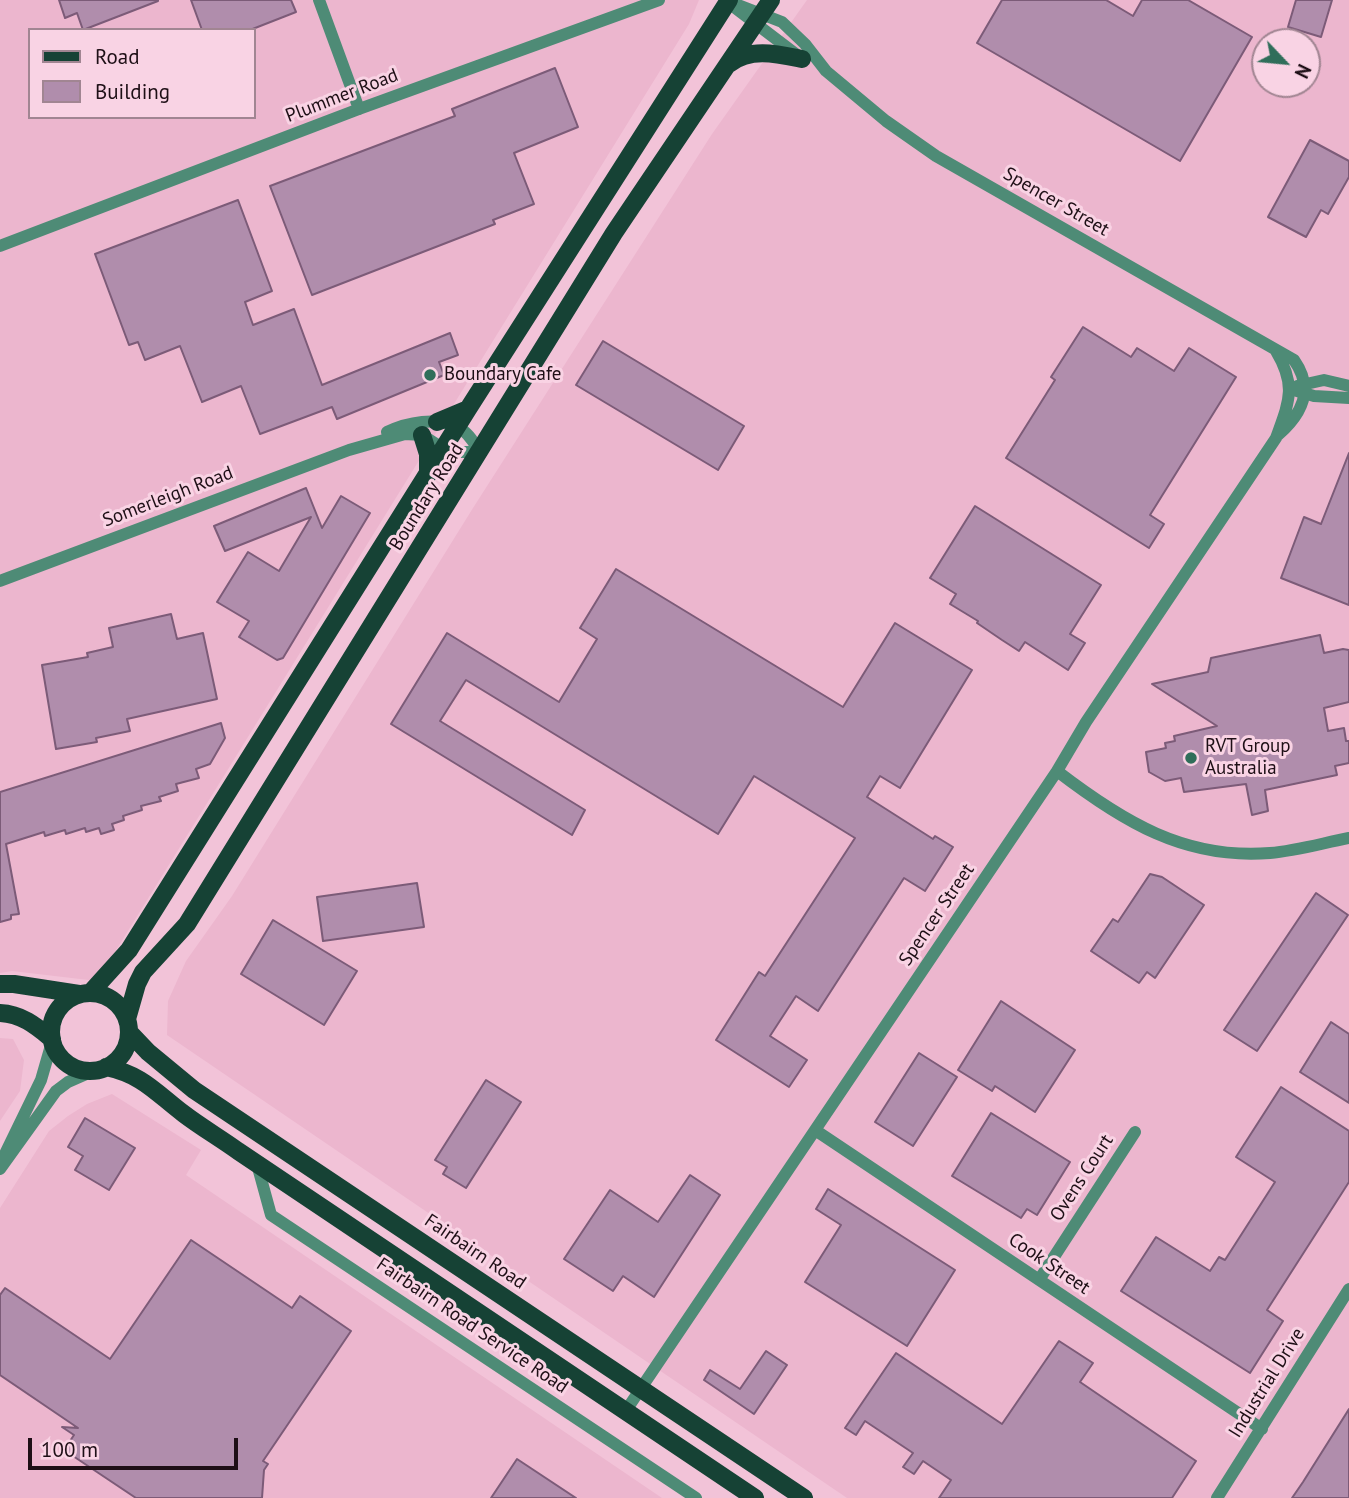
<!DOCTYPE html>
<html>
<head>
<meta charset="utf-8">
<style>
	body { margin:0 }
	#map { position:relative; width:1349px; height:1498px; overflow:hidden; background:#f2c3d8; font-family:"PT Sans",sans-serif }
	canvas { display:block }
	.legend { position:absolute; left:28px; top:28px; width:228px; height:91px; box-sizing:border-box; background:#f9d3e4; border:2px solid #a18592; margin:0; padding:9px 12px; list-style:none; font-size:21px; color:#1e0f16 }
	.legend li { display:flex; align-items:center; gap:14px; height:35px }
	.legend b { width:35px; border:2px solid #a18592 }
	.north { position:absolute; left:1251px; top:28px; width:70px; height:70px; box-sizing:border-box; background:#f9d3e4; border:2px solid #a18592; border-radius:50%; rotate:116deg; font-size:19px; font-weight:700; line-height:28px; text-align:center; color:#1e0f16 }
	.north::after { content:''; display:block; margin:auto; width:24px; height:32px; background:#306e5a; clip-path:polygon(50% 0,100% 100%,50% 72%,0 100%) }
	.scale { position:absolute; left:28px; top:1438px; width:210px; height:32px; box-sizing:border-box; border:4px solid #1e0f16; border-top:0; padding-left:9px; font-size:21px; line-height:24px; white-space:nowrap; color:#1e0f16; -webkit-text-stroke:5px #f9d3e4; paint-order:stroke }
</style>
</head>
<body>
<div id="map">
<canvas width="1349" height="1498"></canvas>
<ul class="legend">
<li><b style="height:9px;background:#164235"></b>Road</li>
<li><b style="height:19px;background:#b08dac"></b>Building</li>
</ul>
<div class="north">N</div>
<div class="scale">100 m</div>
</div>
<script>
const c = document.querySelector('canvas').getContext('2d');
c.lineJoin = 'round';
function paint(path, color) {
  c.fillStyle = color;
  c.fill(path, 'evenodd');
}
function stroke(path, color, width, dash) {
  c.strokeStyle = color;
  c.lineWidth = width;
  c.lineCap = dash ? 'butt' : 'round';
  c.setLineDash(dash || []);
  c.stroke(path);
}
function label(font, color, halo, rows, align = 'center') {
  c.font = font + ' "PT Sans",sans-serif';
  c.lineWidth = 6;
  c.setLineDash([]);
  c.textBaseline = 'middle';
  c.strokeStyle = halo;
  c.fillStyle = color;
  for (const [text, x, y, turn = 0] of rows) {
    c.save();
    c.translate(x, y);
    c.rotate((+turn || 0) * Math.PI / 180);
    c.textAlign = isNaN(turn) ? turn : align;
    if (halo) c.strokeText(text, 0, 0);
    c.fillText(text, 0, 0);
    c.restore();
  }
}
paint(new Path2D(`
	M0 0H699L689 24 97 981 12 971 0 973ZM30 30H254V117H30Z
	M807 0H1349V1498H847L167 1035 168 1001 186 961 232 896 473 508 712 134ZM1265 42H1307V84H1265Z
	M0 1038 13 1039 24 1060 20 1091 0 1121Z
	M112 1094 201 1150 186 1175 662 1498H0V1208L49 1131 68 1116 87 1104Z`), '#ecb6ce');
const building = new Path2D(`
	M59 0H158V1L83 30 77 13 65 18Z
	M191 0H291L296 12 250 30H202Z
	M1002 0H1106L1133 16 1142 0H1188L1252 37 1180 161 977 43Z
	M1296 0H1332L1321 37 1288 27Z
	M555 68 578 127 514 153 534 204 493 220 495 224 312 295 270 186 455 116 452 109Z
	M1310 140 1349 161V177L1328 214 1321 210 1306 237 1268 217Z
	M238 200 272 291 245 302 253 325 294 309 322 385 450 333 458 355 439 362 444 375 337 419 332 407 260 434 241 386 202 402 180 346 145 360 138 342 129 345 95 254Z
	M1083 327 1131 357 1137 348 1174 371 1189 348 1236 377 1150 515 1164 524 1149 548 1006 458 1055 380 1051 377Z
	M603 341 744 426 718 470 576 385Z
	M1349 453V605L1281 578 1304 517 1321 524Z
	M306 488 322 528 341 496 370 513 283 658 277 660 239 637 249 621 217 602 248 552 279 571 311 517 225 551 214 526Z
	M975 506 1101 585 1070 634 1085 643 1068 670 1025 642 1019 651 1002 640 977 623 978 621 950 604 956 594 930 578Z
	M616 569 843 707 895 623 972 670 900 788 880 776 867 797 933 839 935 836 953 847 925 891 904 878 818 1011 796 996 770 1036 807 1060 789 1087 716 1040 759 972 765 976 855 838 754 776 718 834 466 680 440 721 585 810 572 835 391 724 447 633 559 702 597 639 580 628Z
	M171 614 177 639 203 633 217 699 127 719 130 731 96 738 97 742 56 749 42 665 88 657 87 653 113 647 109 628Z
	M1320 635 1324 653 1343 649 1349 650V702L1324 708 1328 731 1344 728 1346 741H1349V763L1335 766 1337 775 1265 790 1268 811 1252 815 1246 784 1184 792 1181 778 1165 781 1149 772 1146 752 1166 748 1165 743 1175 741 1174 736 1217 726 1152 684 1208 672 1211 658Z
	M221 723 225 738 210 764 196 769 199 778 176 784 178 791 159 797 161 801 141 806 142 810 123 816 124 820 112 824 114 830 101 834 99 828 86 832 85 828 66 834 65 830 45 836 44 832 6 844 19 914 11 915V919L0 922V792Z
	M1150 874 1162 877 1204 905 1155 978 1147 972 1139 983 1091 951 1113 919 1118 922Z
	M417 883 424 927 323 941 317 897Z
	M1316 893 1348 915 1257 1051 1224 1030Z
	M273 920 357 971 324 1025 241 974Z
	M1001 1001 1075 1050 1035 1112 995 1086 992 1091 958 1070Z
	M1331 1022 1349 1034V1103L1300 1072Z
	M919 1053 957 1077 913 1146 875 1122Z
	M486 1080 521 1102 466 1188 443 1174 447 1167 435 1160Z
	M1281 1087 1349 1131V1182L1267 1310 1283 1321 1250 1373 1121 1291 1156 1237 1210 1271 1219 1257 1225 1260 1275 1182 1236 1157Z
	M991 1113 1070 1162 1037 1215 1027 1209 1021 1218 952 1176Z
	M85 1118 135 1148 109 1190 75 1170 83 1156 68 1147Z
	M690 1175 720 1195 654 1297 623 1276 613 1291 564 1259 610 1190 658 1222Z
	M828 1189 955 1270 907 1346 805 1282 841 1225 816 1209Z
	M191 1240 292 1308 300 1296 351 1331 263 1461 268 1464 264 1470 262 1498H136L64 1450 74 1435 62 1427 78 1428 0 1375V1295L5 1288 110 1359Z
	M1059 1341 1093 1363 1080 1382 1196 1461 1172 1498H939L951 1480 923 1461 914 1474 903 1467 913 1453 865 1421 856 1435 845 1428 896 1353 1002 1424Z
	M766 1351 787 1365 754 1414 704 1380 710 1370 740 1389Z
	M1349 1409V1498H1292L1303 1482Z
	M517 1459 576 1498H491Z`);
paint(building, '#b08dac');
stroke(building, '#7c5b78', 2);
stroke(new Path2D(`
	M319 0 359 109
	M725 0 782 22 805 44 826 71 886 121 936 156 1294 360C1315 390 1302 414 1278 435
	M734 7 797 55
	M0 246 359 109 659 0
	M1297 386 1324 380 1349 386
	M1297 391 1314 396 1349 398
	M387 432C408 422 436 417 458 427 468 432 474 443 480 452
	M0 581 349 450 405 434 422 435 444 449 457 452H480
	M1057 771C1122 821 1185 860 1270 853 1296 851 1323 843 1349 838
	M815 1130 1262 1429
	M3 1158 41 1080 52 1042
	M257 1164 271 1215 696 1498
	M0 1169 56 1091 68 1082 93 1071
	M1039 1280 1135 1132
	M625 1412 1057 771 1086 722 1276 438C1289 402 1297 386 1276 351
	M1217 1498 1349 1289`), '#4e8b76', 12);
stroke(new Path2D(`
	M729 64C750 47 778 54 802 59
	M437 422 468 409
	M422 435 428 454V475
	M0 984H14L79 994
	M91 992 129 950 468 409 729 0
	M51 1032a39 39 0 1 1 78 0a39 39 0 1 1-78 0Z
	M0 1013C22 1014 36 1026 52 1039
	M127 1019 137 984 143 972 187 924 614 233 771 0
	M129 1032 148 1052 194 1090 804 1498
	M106 1067C143 1075 155 1092 184 1114 201 1127 220 1138 238 1151L755 1498`), '#164235', 18);
for (const [x, y, r, color] of [
	[430,375,7,"#306e5a"],
	[1191,758,7,"#306e5a"]
]) {
  const dot = new Path2D();
  dot.arc(x, y, r, 0, 2 * Math.PI);
  c.fillStyle = color;
  c.fill(dot);
  stroke(dot, '#f9d3e4', 2.5);
}
label('19px', '#1e0f16', '#f9d3e4', [
	["Plummer Road",342,96,-21],
	["Spencer Street",1056,202,30],
	["Somerleigh Road",168,497,-21],
	["Boundary Road",427,497,-58],
	["Spencer Street",937,915,-56],
	["Ovens Court",1082,1178,-57],
	["Fairbairn Road",475,1252,34],
	["Cook Street",1049,1264,34],
	["Fairbairn Road Service Road",472,1326,34],
	["Industrial Drive",1267,1383,-58]
]);
label('19px', '#1e0f16', '#f9d3e4', [
	["Boundary Cafe",444,375],
	["RVT Group",1205,747],
	["Australia",1205,769]
], 'left');
</script>
</body>
</html>
